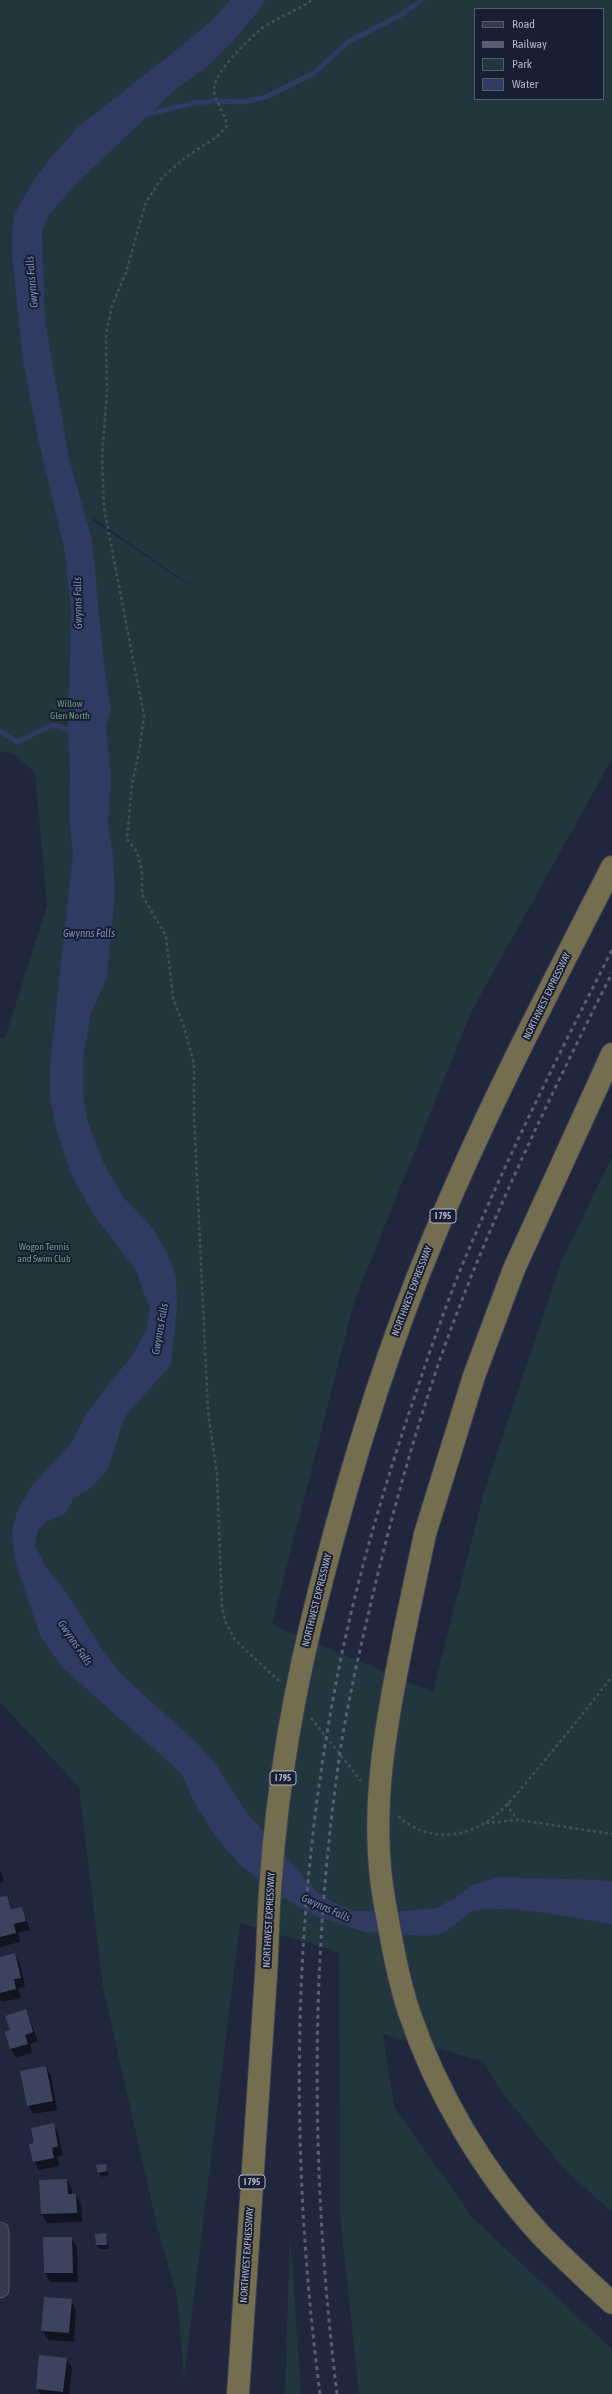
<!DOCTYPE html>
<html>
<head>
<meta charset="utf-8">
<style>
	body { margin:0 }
	#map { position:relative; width:612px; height:2394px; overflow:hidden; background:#20273d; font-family:"Asap Condensed",sans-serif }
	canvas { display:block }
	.legend { position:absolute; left:474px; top:8px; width:130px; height:92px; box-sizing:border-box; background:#191f32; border:1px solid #555b6e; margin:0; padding:5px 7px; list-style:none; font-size:12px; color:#afb4c9 }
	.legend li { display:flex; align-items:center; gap:8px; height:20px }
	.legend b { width:20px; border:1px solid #555b6e }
</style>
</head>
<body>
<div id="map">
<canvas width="612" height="2394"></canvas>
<ul class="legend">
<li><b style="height:5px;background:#343a4d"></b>Road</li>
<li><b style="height:5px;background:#565d75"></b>Railway</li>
<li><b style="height:11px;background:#22363e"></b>Park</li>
<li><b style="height:11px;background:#2f3b62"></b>Water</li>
</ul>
</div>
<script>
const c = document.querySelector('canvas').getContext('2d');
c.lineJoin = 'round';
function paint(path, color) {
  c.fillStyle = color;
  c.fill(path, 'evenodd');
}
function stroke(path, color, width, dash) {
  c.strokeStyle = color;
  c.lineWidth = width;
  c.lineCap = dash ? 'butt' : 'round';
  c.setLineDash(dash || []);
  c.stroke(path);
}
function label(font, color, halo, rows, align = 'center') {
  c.font = font + ' "Asap Condensed",sans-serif';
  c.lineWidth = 4;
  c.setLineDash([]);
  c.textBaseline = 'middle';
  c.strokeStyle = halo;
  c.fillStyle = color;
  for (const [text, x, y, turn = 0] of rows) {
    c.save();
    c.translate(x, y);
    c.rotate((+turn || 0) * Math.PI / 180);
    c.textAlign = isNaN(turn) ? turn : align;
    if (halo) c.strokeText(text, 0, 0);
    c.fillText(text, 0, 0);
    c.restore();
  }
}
paint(new Path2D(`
	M0 0H612V759L471 1012 354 1302 272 1625 433 1692 484 1492 562 1260 612 1157V2212L565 2170 501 2091 483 2061 383 2034 394 2107 473 2218 612 2349V2394H359L340 2214 339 1952 240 1923 184 2378 177 2296 157 2226 103 1987 79 1787 0 1702V1038H5L47 906 35 772 12 753 0 752ZM475 9H603V99H475ZM92 517 189 584V585L93 521Z
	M290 2234 301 2394H285Z`), '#22363e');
paint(new Path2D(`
	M230 0H265L259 10 234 40 207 67 177 88 76 184 48 216 42 232 45 320 69 459 92 540 104 665 111 710 106 726 111 779 108 824 113 854 115 895 107 977 91 1013 83 1059V1095L87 1120 104 1164 123 1197 150 1225 165 1248 176 1276 177 1307 171 1365 125 1416 108 1469 93 1486 73 1499 66 1513 46 1522 38 1530 35 1545 44 1564 66 1592 105 1654 125 1678 196 1742 217 1766 246 1812 317 1892 340 1906 355 1911H404L436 1908 454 1899 471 1886 499 1877 600 1880 612 1882V1924L533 1911 503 1909 474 1910 444 1933 426 1936 365 1932 315 1916 279 1895 240 1865 216 1837 194 1802 181 1773 62 1667 41 1638 15 1561 12 1530 17 1512 31 1487 73 1441 86 1414 133 1354 146 1331 150 1309 136 1270 94 1215 71 1174 57 1132 50 1101V1064L73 854 69 817 70 776 68 729 71 613 65 552 38 438 23 361 12 257V231L15 213 31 185 47 162 79 126 184 44 214 18Z`), '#2f3b62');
paint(new Path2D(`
	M0 1871 4 1881 0 1883Z
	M7 1897 13 1910 22 1908 30 1930 18 1933 20 1942 0 1947V1898Z
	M15 1954 20 1963 25 1987 18 1988 21 1998 2 2002 0 1999V1958Z
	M26 2010 38 2041 30 2044 32 2053 16 2058 11 2049V2031Z
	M46 2067 51 2076 57 2110 33 2114 28 2105Z
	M53 2124 58 2133 63 2155 57 2157 59 2166 39 2170 34 2161 35 2144Z
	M105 2165 109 2175 101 2177 98 2172Z
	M67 2180 72 2189V2195H76L81 2204 82 2222 47 2223 42 2214 40 2181Z
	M106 2235 109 2249H99L97 2245Z
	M44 2238H71L77 2247 78 2282H50L45 2273Z
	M45 2298 71 2300 76 2309 74 2342 48 2340 42 2331Z
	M66 2359 72 2368 69 2394H40L37 2388Z`), '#0007');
stroke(new Path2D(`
	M143 115 194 103 216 101 243 102 266 97 314 73 348 42 399 16 422 0
	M0 731 17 742 52 725 72 731`), '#2f3b62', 5);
paint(new Path2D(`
	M7 1896 11 1909 22 1907 26 1921 14 1924 16 1933 0 1937V1897Z
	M15 1953 21 1978 14 1979 16 1989 0 1993V1957Z
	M26 2009 33 2032 25 2035 28 2044 10 2049 5 2032 10 2030 5 2016Z
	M46 2066 53 2101 27 2106 20 2071Z
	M54 2123 58 2146 52 2148 54 2158 33 2162 29 2144 34 2143 31 2128Z
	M106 2164 107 2171 98 2173 96 2165Z
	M67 2179 68 2194H76L77 2213 41 2214 39 2180Z
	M106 2233 107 2245H96L95 2234Z
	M43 2237H72L73 2273H44Z
	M44 2297 72 2299 69 2333 41 2331Z
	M39 2355 67 2358 63 2392 36 2389Z`), '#3c435e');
const minor = new Path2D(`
	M0 2231V2289`);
const highway = new Path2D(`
	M321 1584C351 1467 386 1351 433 1239 485 1112 550 989 612 867
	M406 1624 425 1534 474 1376 514 1269 612 1054
	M384 1899C391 1937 397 1975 409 2012 436 2092 483 2172 540 2234 563 2258 588 2281 612 2303
	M238 2394 266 1975`);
stroke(minor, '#4f5468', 19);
stroke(highway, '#3c4155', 24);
stroke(new Path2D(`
	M279 1681 235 1640 226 1623 222 1608 217 1474 208 1411 194 1116V1063L184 1027 173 998 166 936 142 895V871L137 852 127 839 132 784 139 752 144 716 104 508 102 459 107 391 106 335 112 306 126 272 146 202 162 178 182 160 218 136 227 126C225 112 214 101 214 89 214 72 248 40 261 29 276 18 296 11 312 0
	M311 1718 361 1781
	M508 1803 511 1812 518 1819
	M398 1816C423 1839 457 1840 485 1823 504 1811 520 1790 534 1773 561 1741 587 1709 612 1676
	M486 1823 519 1820 612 1834`), '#40535b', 2.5, [3, 3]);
stroke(minor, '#343a4d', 17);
stroke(highway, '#746d50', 22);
stroke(new Path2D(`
	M320 2394C288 2145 291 1890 344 1644 362 1561 387 1478 414 1398 431 1348 448 1298 469 1249 512 1147 562 1048 612 950
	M337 2394C312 2188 309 1980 337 1774 344 1718 357 1662 370 1607 389 1525 411 1445 438 1365 485 1230 548 1100 612 973`), '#565d75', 3, [4, 4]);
const highwayBridge = new Path2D(`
	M384 1899C368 1807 388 1714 406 1624
	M266 1975C268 1943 268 1910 271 1878 278 1779 296 1680 321 1584`);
stroke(highwayBridge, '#3c4155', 24, []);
stroke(highwayBridge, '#746d50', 22);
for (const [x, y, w] of [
	[443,1216,26],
	[283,1778,26],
	[252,2182,26]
]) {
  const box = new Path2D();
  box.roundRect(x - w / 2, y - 7, w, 14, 3);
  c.fillStyle = '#191f32';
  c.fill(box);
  stroke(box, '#afb4c9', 1);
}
label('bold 9px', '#afb4c9', null, [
	["I 795",443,1216],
	["I 795",283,1778],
	["I 795",252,2182]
]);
label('10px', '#649c7b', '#191f32', [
	["Willow",70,704],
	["Glen North",70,716],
	["Wogon Tennis",44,1247],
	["and Swim Club",44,1259]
]);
label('10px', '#afb4c9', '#191f32', [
	["NORTHWEST EXPRESSWAY",547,996,-64],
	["NORTHWEST EXPRESSWAY",412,1291,-69],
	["NORTHWEST EXPRESSWAY",317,1600,-76],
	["NORTHWEST EXPRESSWAY",269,1920,-87],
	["NORTHWEST EXPRESSWAY",247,2255,-86]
]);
label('italic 11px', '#7c8bb8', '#191f32', [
	["Gwynns Falls",32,282,-95],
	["Gwynns Falls",78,603,-91],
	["Gwynns Falls",89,934],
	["Gwynns Falls",160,1329,-80],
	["Gwynns Falls",75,1643,56],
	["Gwynns Falls",326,1908,24]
]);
</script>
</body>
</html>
